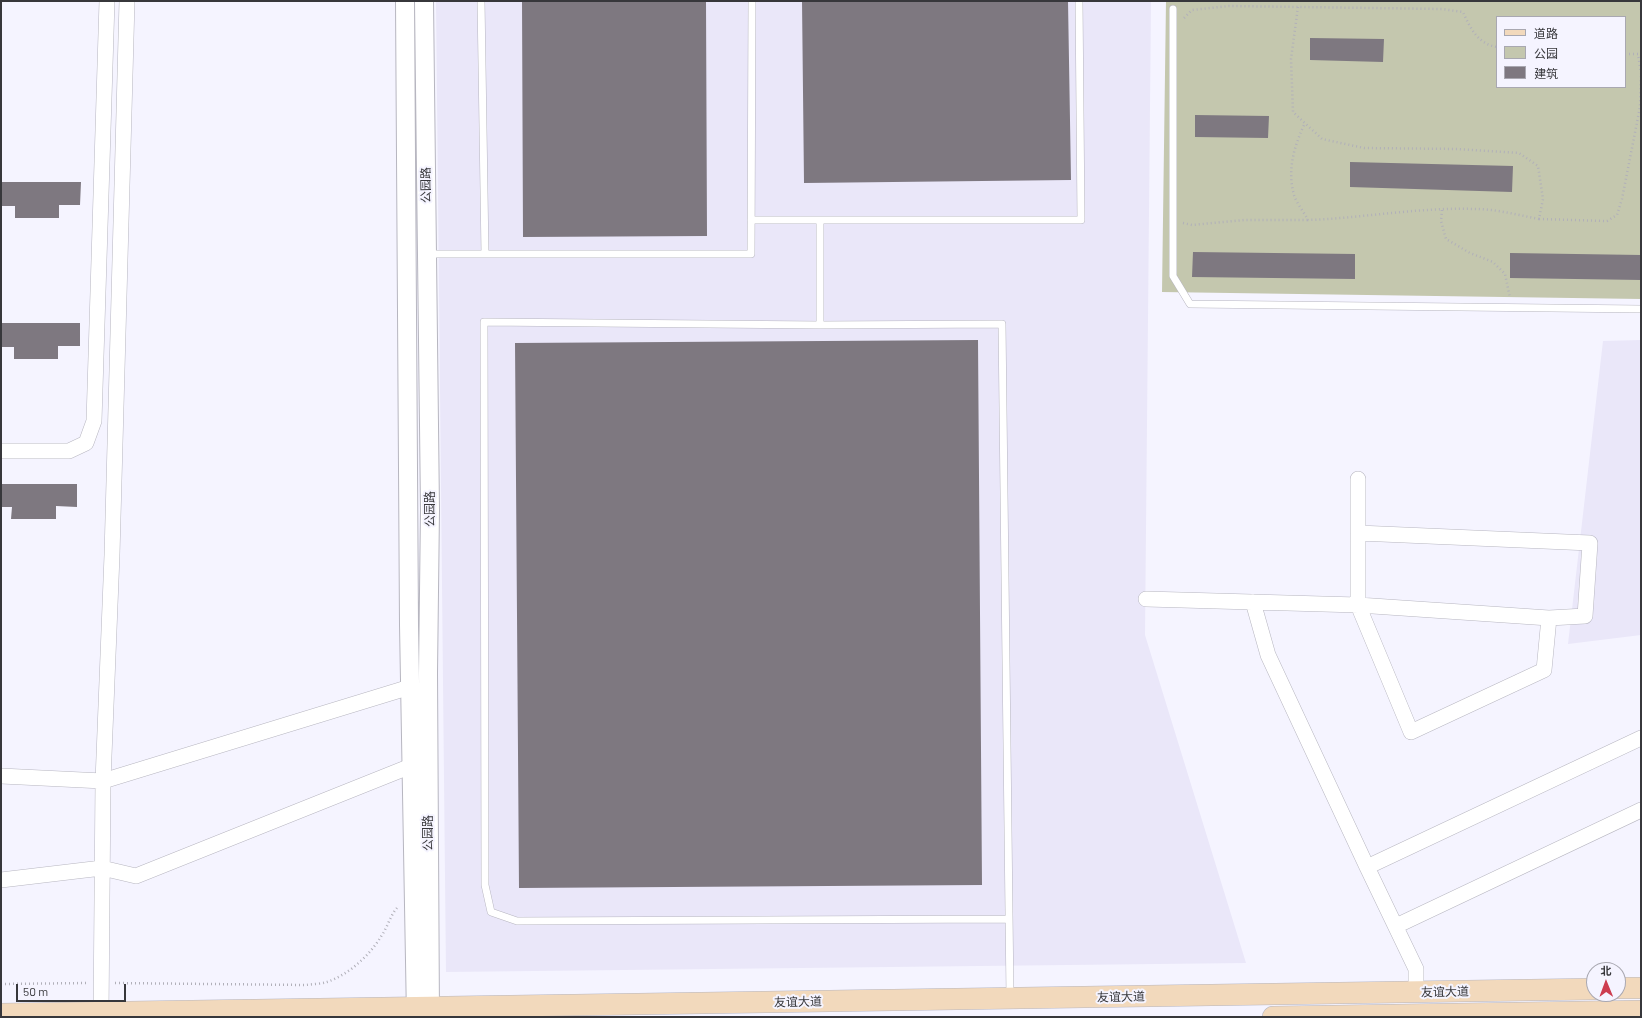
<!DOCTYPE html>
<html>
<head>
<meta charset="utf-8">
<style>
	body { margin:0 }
	#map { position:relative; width:1642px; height:1018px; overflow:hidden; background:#f5f4ff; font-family:Barlow,"Noto Sans SC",sans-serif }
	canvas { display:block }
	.frame { position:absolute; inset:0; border:2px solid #37373b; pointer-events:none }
	.legend { position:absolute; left:1496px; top:16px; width:130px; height:72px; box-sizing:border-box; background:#f5f4ff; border:1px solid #a9a8b1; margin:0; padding:5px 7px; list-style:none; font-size:12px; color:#37373b }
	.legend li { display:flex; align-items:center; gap:8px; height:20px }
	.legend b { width:20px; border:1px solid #a9a8b1 }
	.north { position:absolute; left:1586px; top:962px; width:40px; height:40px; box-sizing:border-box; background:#f5f4ff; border:1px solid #a9a8b1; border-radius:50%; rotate:359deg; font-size:11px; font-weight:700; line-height:16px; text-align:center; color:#37373b }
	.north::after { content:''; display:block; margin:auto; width:14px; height:18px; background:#cd3d50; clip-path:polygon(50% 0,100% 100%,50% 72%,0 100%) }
	.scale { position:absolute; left:16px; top:984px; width:110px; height:18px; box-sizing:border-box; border:2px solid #37373b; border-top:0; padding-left:5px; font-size:12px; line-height:14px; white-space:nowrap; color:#37373b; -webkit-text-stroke:3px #f5f4ff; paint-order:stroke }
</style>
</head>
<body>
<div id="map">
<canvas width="1642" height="1018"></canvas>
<div class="frame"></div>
<ul class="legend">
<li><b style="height:5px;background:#f2d9bc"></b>道路</li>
<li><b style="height:11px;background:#c4c7ae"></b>公园</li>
<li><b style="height:11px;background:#7e7880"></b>建筑</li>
</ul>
<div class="north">北</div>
<div class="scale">50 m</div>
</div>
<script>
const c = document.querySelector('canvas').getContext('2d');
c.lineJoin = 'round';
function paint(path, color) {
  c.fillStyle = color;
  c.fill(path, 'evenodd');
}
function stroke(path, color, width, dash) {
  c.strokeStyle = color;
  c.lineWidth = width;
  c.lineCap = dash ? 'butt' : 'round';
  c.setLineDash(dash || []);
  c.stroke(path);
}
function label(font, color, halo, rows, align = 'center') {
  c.font = font + ' Barlow,"Noto Sans SC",sans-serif';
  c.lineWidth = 4;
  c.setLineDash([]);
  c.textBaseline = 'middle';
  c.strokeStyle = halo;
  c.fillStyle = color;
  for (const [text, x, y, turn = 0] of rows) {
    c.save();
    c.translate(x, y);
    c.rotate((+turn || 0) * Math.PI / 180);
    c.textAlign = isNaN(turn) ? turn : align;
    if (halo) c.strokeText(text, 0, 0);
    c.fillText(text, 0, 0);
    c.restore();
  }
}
paint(new Path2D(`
	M436 1H1151L1145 635 1246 963 446 972Z
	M1641 340V635L1568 644 1603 341Z`), '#eae7f9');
paint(new Path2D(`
	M1166 1H1641V299L1162 292ZM1497 17H1625V87H1497Z`), '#c4c7ae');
paint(new Path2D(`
	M522 1H706L707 236 523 237Z
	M802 1H1068L1071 180 804 183Z
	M1310 38 1384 39 1383 62 1310 60Z
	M1195 115 1269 116 1268 138 1195 137Z
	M1350 162 1513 166 1512 192 1350 187Z
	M1 182H81L80 205H59V218H15V206H1Z
	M1193 252 1355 254V279L1192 277Z
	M1510 253 1641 255V280L1510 278Z
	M1 323H80V346H58V359H14V347H1Z
	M978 340 982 885 519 888 515 343Z
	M1 484H77V507L56 506V519H11L12 507H1Z`), '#7e7880');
const service = new Path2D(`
	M481 1 485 254
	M1173 9V276L1190 304 1641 309
	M751 220H1081L1079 1
	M820 221V325L1002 324 1010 997
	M428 254H751L752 1
	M820 325 484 322 485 885 491 912 517 921 1009 919`);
const minor = new Path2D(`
	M1 451H69L86 443 94 421 107 1
	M1358 533 1590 543 1585 616 1549 618 1544 670 1411 732 1358 605V479
	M1146 599 1358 605 1549 618
	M1253 602 1268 655 1367 867 1641 738
	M1 776 103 781 410 687
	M1367 867 1416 969V992
	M1 880 102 868 136 876 411 766
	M1396 926 1641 810
	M101 1017 103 781 112 555 127 1`);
const tertiary = new Path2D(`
	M405 1 409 625 416 1017
	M424 1 430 510 428 673 430 1017`);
const secondary = new Path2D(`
	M1618 988H1641
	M1 1014 1594 989
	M1273 1017 1641 1011`);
stroke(service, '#b7b6c0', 8);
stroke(minor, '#b7b6c0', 16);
stroke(tertiary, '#b7b6c0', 20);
stroke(secondary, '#b7b6c0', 22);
stroke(new Path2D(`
	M1298 7 1291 59 1293 112 1322 139 1364 148 1457 149 1519 153 1538 166 1543 199 1539 219C1518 215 1496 209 1475 209 1419 207 1364 218 1308 220 1304 212 1297 204 1294 195 1287 170 1294 146 1305 123
	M1184 18 1192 10 1229 6 1442 9 1463 12C1470 28 1478 44 1497 47
	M1625 54H1638L1641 73
	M1442 210 1441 221 1446 239 1470 253 1493 262 1505 274 1510 298
	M1539 219 1607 221 1617 215 1622 199 1640 107 1641 76
	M1183 223 1192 225 1244 220H1308
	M115 983 306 985C313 984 321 984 327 982 350 974 370 955 382 935 388 926 390 916 397 908
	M1 984 88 983`), '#b1b0b9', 2.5, [1, 3]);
stroke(service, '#fff', 7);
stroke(minor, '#fff', 15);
stroke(tertiary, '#fff', 18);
stroke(secondary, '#f2d9bc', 21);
label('12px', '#37373b', '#f5f4ff', [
	["公园路",426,185,-91],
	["公园路",430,509,-90],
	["公园路",428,833,-90],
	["友谊大道",1445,992,-1],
	["友谊大道",1121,997,-1],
	["友谊大道",798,1002,-1]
]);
</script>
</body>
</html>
